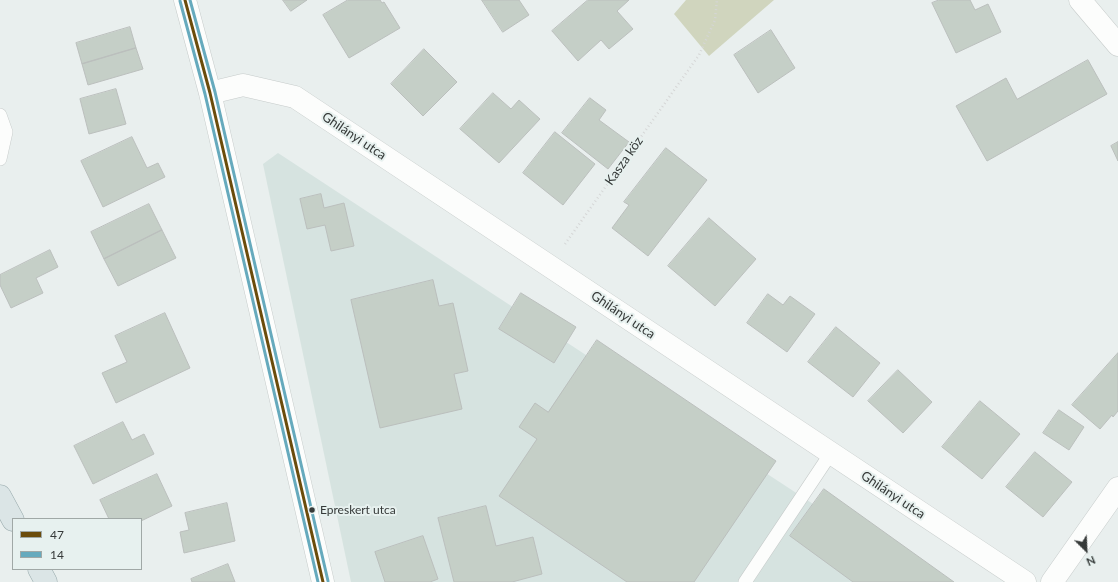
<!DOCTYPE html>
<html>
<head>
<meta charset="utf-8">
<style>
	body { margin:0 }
	#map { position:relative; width:1118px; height:582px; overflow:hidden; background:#e9efee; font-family:Lato,sans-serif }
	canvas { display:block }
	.legend { position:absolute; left:12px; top:518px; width:130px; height:52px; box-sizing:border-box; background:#e7f1ef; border:1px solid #a0a8a6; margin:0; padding:5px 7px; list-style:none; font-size:12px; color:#363a39 }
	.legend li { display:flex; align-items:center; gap:8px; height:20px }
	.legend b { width:20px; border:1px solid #a0a8a6 }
	.north { position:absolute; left:1066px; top:530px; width:40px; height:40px; -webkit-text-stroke:3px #e7f1ef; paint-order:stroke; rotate:156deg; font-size:11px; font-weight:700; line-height:16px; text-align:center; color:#363a39 }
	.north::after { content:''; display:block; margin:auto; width:14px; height:18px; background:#363a39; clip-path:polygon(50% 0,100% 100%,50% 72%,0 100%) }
</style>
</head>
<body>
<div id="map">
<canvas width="1118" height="582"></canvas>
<ul class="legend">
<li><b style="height:5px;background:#6b4c0b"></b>47</li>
<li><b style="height:5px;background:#66aabd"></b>14</li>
</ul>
<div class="north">N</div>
</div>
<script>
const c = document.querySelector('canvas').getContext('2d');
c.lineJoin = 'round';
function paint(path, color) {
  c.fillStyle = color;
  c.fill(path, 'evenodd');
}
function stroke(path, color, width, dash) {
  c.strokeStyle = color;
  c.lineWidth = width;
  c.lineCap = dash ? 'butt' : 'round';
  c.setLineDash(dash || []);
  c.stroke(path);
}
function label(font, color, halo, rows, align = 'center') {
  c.font = font + ' Lato,sans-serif';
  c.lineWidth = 4;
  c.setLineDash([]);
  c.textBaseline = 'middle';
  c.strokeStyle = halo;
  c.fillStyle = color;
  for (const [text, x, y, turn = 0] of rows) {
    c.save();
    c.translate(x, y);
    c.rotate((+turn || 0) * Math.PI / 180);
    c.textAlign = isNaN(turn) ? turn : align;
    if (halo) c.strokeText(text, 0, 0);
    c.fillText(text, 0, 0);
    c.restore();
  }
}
paint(new Path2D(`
	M278 153 932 582H351L263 164Z`), '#d6e3e0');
paint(new Path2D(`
	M686 0H774L709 56 674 14Z`), '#d0d5be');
const building = new Path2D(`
	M283 0H307L291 11Z
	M348 0H380L382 3 384 2 400 28 349 58 323 15Z
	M482 0H519L529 15 503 32Z
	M588 0H629L617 11 633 29 609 49 601 40 578 61 552 31Z
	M939 0H970L975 10 988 4 1001 32 956 53 932 3Z
	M130 27 136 48 82 64 76 43Z
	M771 30 795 68 758 93 734 55Z
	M136 48 143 69 88 85 82 64Z
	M424 49 457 82 423 116 391 84Z
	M1088 60 1107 94 987 161 956 106 1006 78 1017 99Z
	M116 89 126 124 89 134 80 99Z
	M493 93 511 109 519 100 540 119 499 163 460 129Z
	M590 98 606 110 599 120 629 142 608 169 562 133Z
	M555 132 595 164 563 205 523 173Z
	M132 137 147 168 158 163 165 177 103 207 81 161Z
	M1118 142V161L1111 146Z
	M666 148 707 180 648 256 612 228 629 205 624 202Z
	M321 194 324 208 344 203 354 246 331 251 325 225 307 229 300 199Z
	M149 204 162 230 104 259 91 232Z
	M709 218 756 259 715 306 668 266Z
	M162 230 176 258 118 286 104 259Z
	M50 250 58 267 36 278 43 293 11 308 0 285V275Z
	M433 280 439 306 453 303 468 371 454 374 462 409 380 428 351 300Z
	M521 293 576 327 554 363 499 329Z
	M768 294 783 305 790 296 815 314 787 352 747 323Z
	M165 313 190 368 116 403 102 373 127 362 115 336Z
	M836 327 880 363 853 397 808 362Z
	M597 340 776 461 694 582H627L499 496 537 439 519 427 535 403 548 412Z
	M1118 353V411L1113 417 1112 415 1100 429 1072 405Z
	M898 370 932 402 903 433 868 401Z
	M980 401 1020 434 982 479 942 447Z
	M1059 410 1084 427 1069 450 1043 433Z
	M123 422 132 440 144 434 154 454 93 484 74 446Z
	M1035 452 1072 482 1043 517 1006 487Z
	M157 474 172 506 141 521V519H109L100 500Z
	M824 489 954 582H853L790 536Z
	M227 503 235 541 184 553 180 532 189 530 185 513Z
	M486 506 496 546 533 537 542 574 512 582H454L438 518Z
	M423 536 438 579 430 582H385L375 552Z
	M228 564 235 582H192L191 579Z`);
paint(building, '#c5cfc7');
stroke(building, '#bbbfbd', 1);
const lane = new Path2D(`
	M0 115 6 132 0 159
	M745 582 831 453`);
const street = new Path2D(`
	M185 0 210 93 323 582
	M1080 0 1118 45
	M210 93 243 85 295 97 1025 582
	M1052 582 1118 488`);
const primary = new Path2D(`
	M0 496 13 520
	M39 569 46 582`);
stroke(lane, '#c6cbca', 14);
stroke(street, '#c6cbca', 23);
stroke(primary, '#96a8aa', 23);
stroke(new Path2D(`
	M565 244 699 55 715 20 717 0`), '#d5d6d6', 2.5, [1, 3]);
stroke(lane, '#fcfdfc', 13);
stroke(street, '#fcfdfc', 22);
stroke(primary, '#dbe5e6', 22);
stroke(new Path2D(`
	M185 0 210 93 323 582`), '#6b4c0b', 3);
stroke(new Path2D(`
	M180 1 205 94 318 582`), '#66aabd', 3);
stroke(new Path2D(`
	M190 0 215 92 328 581`), '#66aabd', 3);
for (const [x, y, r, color] of [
	[312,510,3.5,"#363a39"]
]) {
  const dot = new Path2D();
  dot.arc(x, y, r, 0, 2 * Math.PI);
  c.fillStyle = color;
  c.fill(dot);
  stroke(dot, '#e7f1ef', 1.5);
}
label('12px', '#363a39', '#e7f1ef', [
	["Epreskert utca",320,510]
], 'left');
label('13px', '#363a39', '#e7f1ef', [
	["Ghilányi utca",354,136,34],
	["Kasza köz",624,161,-55],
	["Ghilányi utca",623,315,34],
	["Ghilányi utca",893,495,34]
]);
</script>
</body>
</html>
